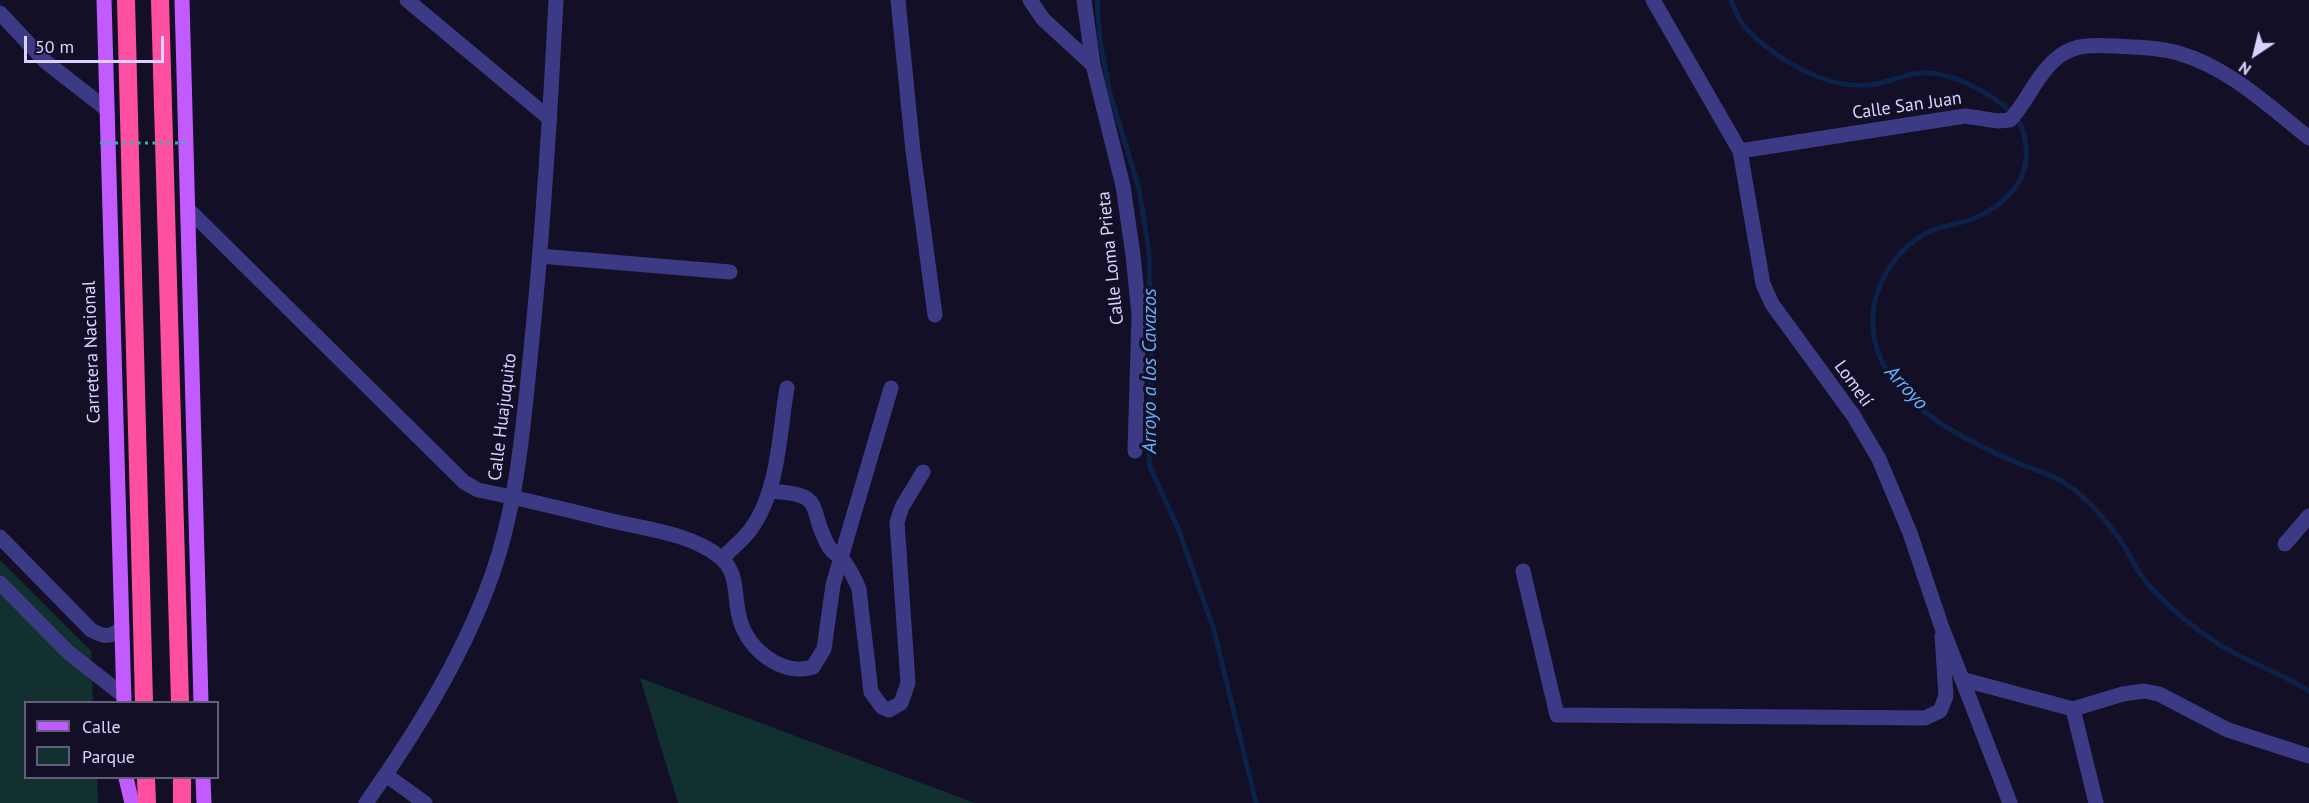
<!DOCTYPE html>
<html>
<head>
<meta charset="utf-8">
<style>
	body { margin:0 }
	#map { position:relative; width:2309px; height:803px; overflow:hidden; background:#130f26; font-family:"PT Sans",sans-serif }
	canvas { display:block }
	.legend { position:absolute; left:24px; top:701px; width:195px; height:78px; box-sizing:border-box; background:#130f26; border:2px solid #625e7d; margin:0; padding:8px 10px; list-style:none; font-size:18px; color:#d9d4ff }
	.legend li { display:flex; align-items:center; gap:12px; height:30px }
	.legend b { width:30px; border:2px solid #625e7d }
	.north { position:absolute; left:2225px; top:24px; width:60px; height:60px; -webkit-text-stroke:4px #130f26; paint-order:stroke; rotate:215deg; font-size:16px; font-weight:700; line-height:24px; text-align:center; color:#d9d4ff }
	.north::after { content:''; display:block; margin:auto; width:21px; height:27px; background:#d9d4ff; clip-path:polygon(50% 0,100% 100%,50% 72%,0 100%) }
	.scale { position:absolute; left:24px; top:36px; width:140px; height:27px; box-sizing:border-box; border:3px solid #d9d4ff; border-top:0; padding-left:8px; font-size:18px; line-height:21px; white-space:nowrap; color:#d9d4ff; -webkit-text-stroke:4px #130f26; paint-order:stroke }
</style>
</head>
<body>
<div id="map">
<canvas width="2309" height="803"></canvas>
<ul class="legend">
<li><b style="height:8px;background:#c25bff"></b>Calle</li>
<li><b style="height:16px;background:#12302f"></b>Parque</li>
</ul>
<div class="north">N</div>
<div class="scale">50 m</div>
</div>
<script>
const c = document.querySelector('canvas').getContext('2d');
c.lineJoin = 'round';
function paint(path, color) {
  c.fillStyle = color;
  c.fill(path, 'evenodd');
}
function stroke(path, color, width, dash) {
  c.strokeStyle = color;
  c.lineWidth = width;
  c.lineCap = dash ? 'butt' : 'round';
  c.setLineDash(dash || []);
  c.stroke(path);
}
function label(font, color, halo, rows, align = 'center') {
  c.font = font + ' "PT Sans",sans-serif';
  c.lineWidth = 6;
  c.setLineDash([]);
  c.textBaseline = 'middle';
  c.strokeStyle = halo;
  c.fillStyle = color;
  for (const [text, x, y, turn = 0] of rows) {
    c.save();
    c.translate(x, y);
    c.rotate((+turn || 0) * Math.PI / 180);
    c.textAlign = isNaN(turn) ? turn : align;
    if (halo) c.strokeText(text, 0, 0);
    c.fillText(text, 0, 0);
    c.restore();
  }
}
paint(new Path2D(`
	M0 560 91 651 93 702H26V778H97L98 803H0Z
	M640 678 975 803H678Z`), '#12302f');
stroke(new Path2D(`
	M1097 0 1100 41 1110 93 1139 189 1149 252 1151 377 1148 438 1150 467 1178 528 1214 630 1256 803
	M1731 0C1735 9 1738 20 1745 27 1773 58 1825 89 1868 85 1886 84 1903 74 1921 73 1951 71 1999 96 2017 119 2026 131 2027 145 2026 160 2024 186 2000 207 1977 217 1963 224 1946 224 1931 231 1890 250 1865 298 1875 342 1889 402 1960 438 2013 461 2036 471 2058 475 2078 493 2091 504 2105 519 2115 533 2129 550 2136 573 2152 589 2171 609 2194 628 2217 643 2246 662 2280 672 2309 691`), '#0c2248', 5);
stroke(new Path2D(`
	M407 0 550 119
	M898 0 913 151 935 315
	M1030 0 1043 19 1093 65
	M1084 0 1093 65 1123 186 1133 255 1139 315 1135 451
	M1653 0 1740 151 1763 284 1772 304 1853 415 1879 459 1910 533 1941 625 2010 803
	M0 13 46 62 105 108
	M1740 151 1965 116 1998 121 2010 120C2029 100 2037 72 2061 55 2076 44 2096 45 2114 46 2134 47 2158 47 2178 53 2228 67 2269 106 2309 138
	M188 209 464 482 478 490C523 499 568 510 612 521 647 529 691 534 720 557 740 574 733 597 740 620 748 649 782 677 813 667L824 649 833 585 891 388
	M540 256 730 272
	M769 491C829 494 806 508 829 547 833 553 839 556 843 560 850 569 855 579 859 589L871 692 882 707 889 710 901 703 908 683 897 522 902 507 923 472
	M0 537 91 630C104 637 110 638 122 628
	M2285 544 2309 516
	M722 559C731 549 743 540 751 529 779 491 779 433 787 388
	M1523 571 1557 715 1925 718 1940 711 1946 696 1942 636
	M0 583 68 652 124 696
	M1965 680 2073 709 2123 694 2144 691 2159 694 2228 730 2309 756
	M2073 709 2096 803
	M386 775 425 803
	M366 803C414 735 459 663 488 586 517 510 523 429 531 349 543 233 550 117 556 0`), '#3d3a85', 15);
stroke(new Path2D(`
	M104 0 124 702
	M182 0 201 702
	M126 778 132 803
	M203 778 204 803`), '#c25bff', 15);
stroke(new Path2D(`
	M126 0 144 702
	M160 0 180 702
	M146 778 147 803
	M182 778V803`), '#ff4fa3', 18);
stroke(new Path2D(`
	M100 143H190`), '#2fb8b0', 3, [3, 4.5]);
label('18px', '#d9d4ff', '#130f26', [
	["Calle San Juan",1907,106,-8],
	["Calle Loma Prieta",1111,258,-96],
	["Carretera Nacional",92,352,-92],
	["Lomelí",1853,384,54],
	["Calle Huajuquito",503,417,-83]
]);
label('italic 20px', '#62b6ff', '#130f26', [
	["Arroyo a los Cavazos",1150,371,-90],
	["Arroyo",1906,388,47]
]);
</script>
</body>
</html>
